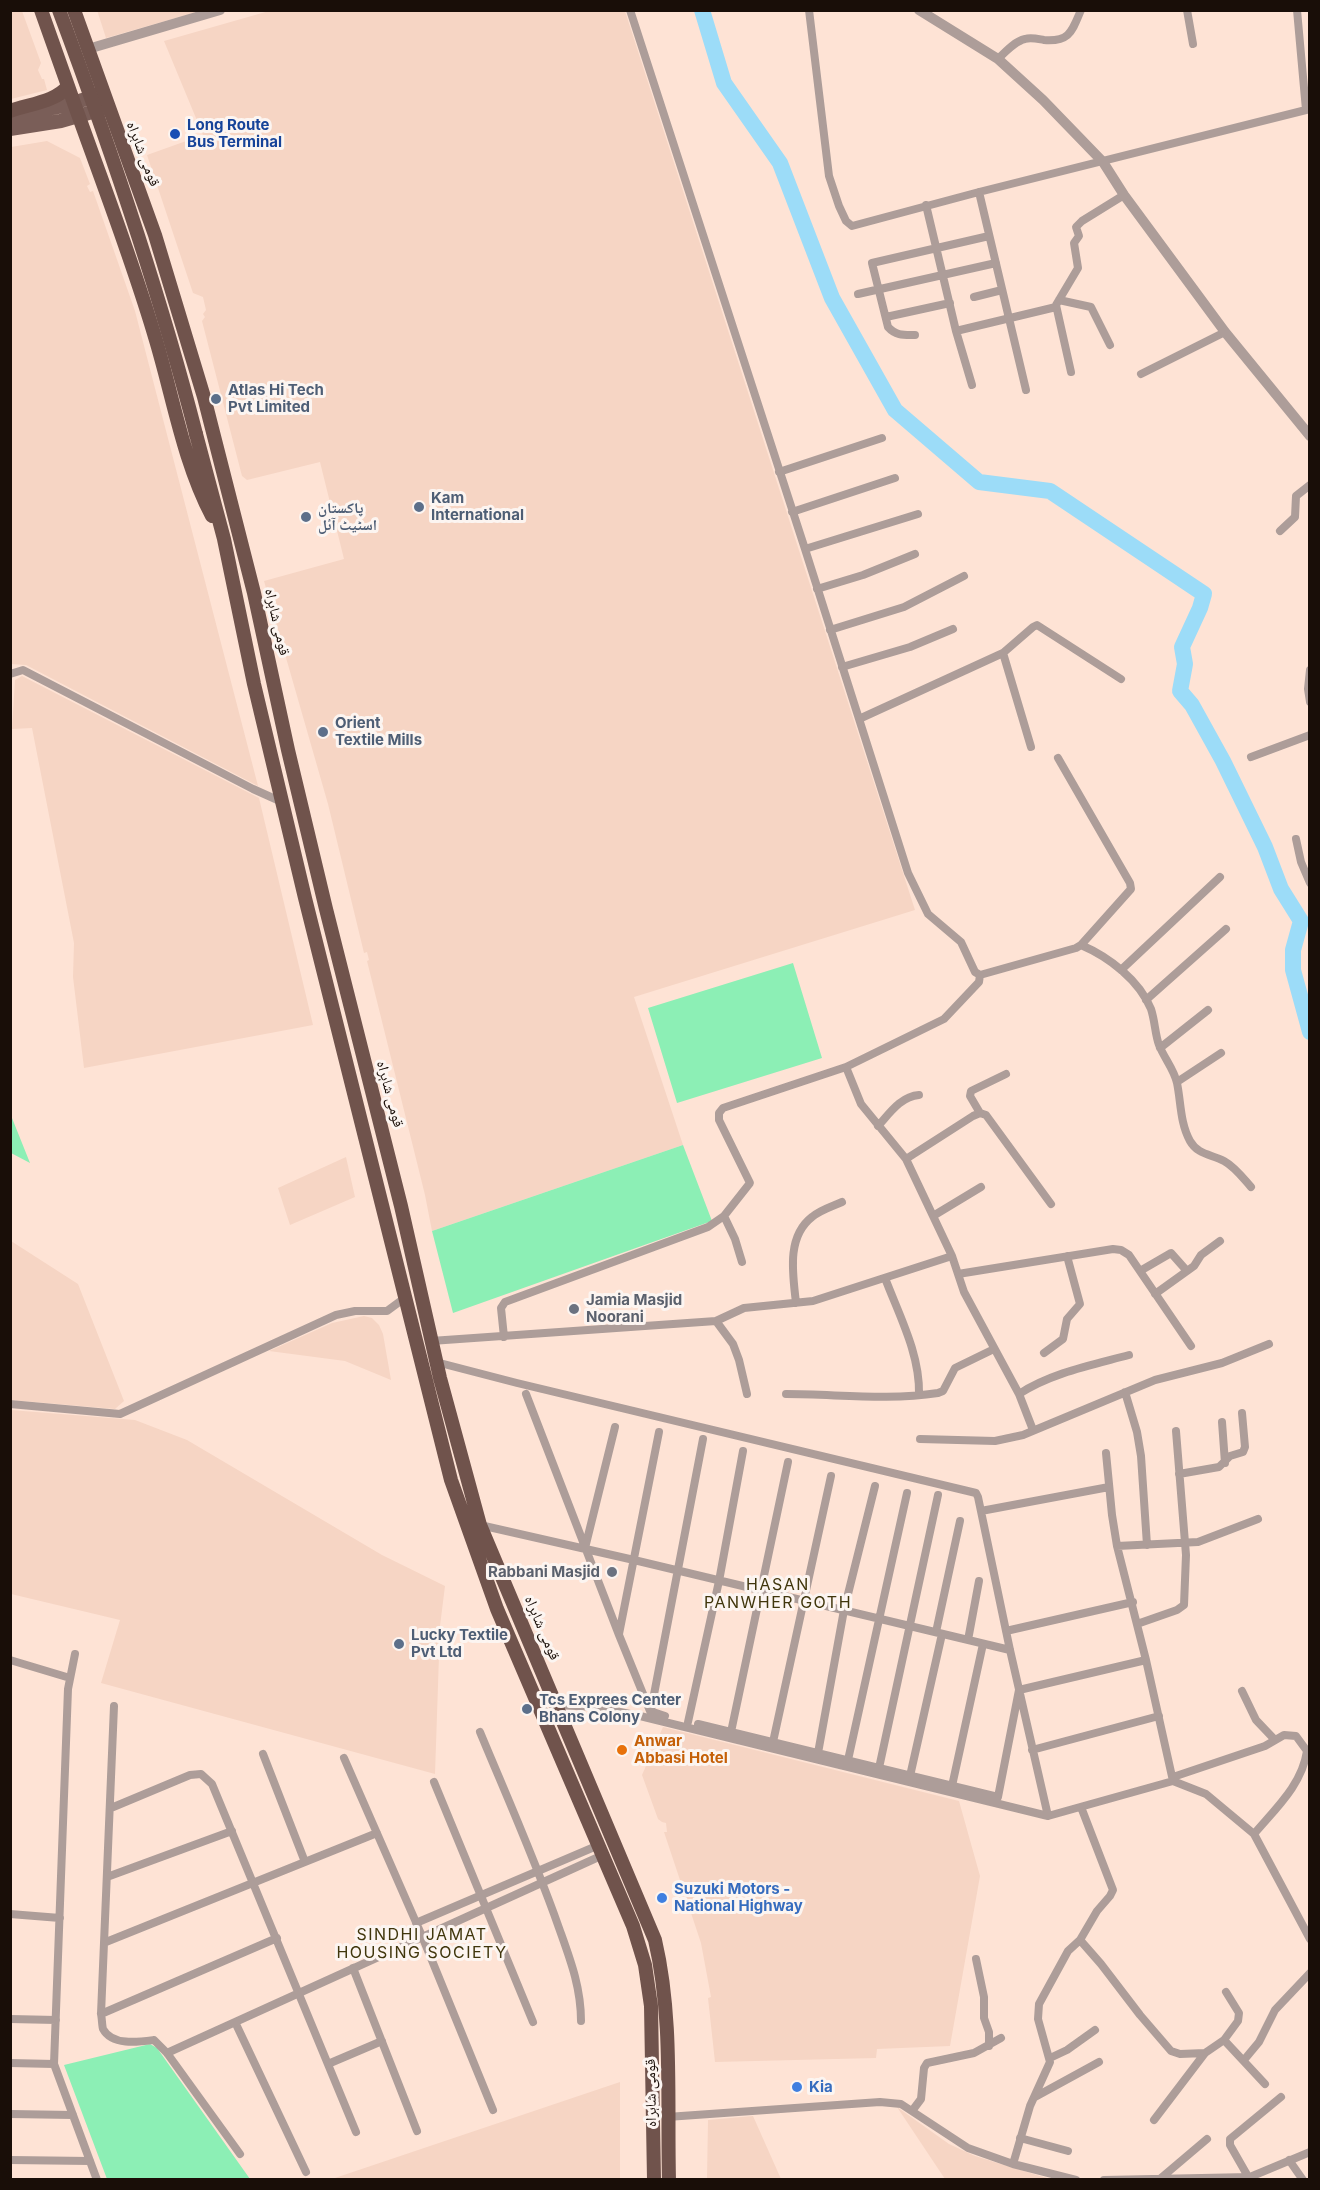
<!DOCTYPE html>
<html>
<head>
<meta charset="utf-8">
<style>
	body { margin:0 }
	#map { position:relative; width:1320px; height:2190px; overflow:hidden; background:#fee3d5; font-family:Inter,sans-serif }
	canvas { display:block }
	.frame { position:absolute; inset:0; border:12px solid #190e08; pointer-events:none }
</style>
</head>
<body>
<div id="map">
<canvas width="1320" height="2190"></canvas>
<div class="frame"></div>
</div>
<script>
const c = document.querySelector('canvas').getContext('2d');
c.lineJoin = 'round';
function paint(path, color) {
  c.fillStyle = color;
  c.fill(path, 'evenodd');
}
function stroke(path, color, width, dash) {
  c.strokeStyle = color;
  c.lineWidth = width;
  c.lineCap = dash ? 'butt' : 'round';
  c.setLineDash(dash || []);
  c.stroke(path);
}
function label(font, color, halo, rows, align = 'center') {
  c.font = font + ' Inter,"Noto Naskh Arabic",sans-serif';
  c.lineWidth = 6;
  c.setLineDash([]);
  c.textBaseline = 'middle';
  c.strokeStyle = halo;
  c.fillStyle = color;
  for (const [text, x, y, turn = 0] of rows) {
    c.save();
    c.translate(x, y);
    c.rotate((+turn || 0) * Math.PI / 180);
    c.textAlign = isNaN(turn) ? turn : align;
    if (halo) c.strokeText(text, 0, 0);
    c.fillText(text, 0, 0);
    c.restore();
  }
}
paint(new Path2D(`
	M97 10 200 11 106 38Z
	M10 11H22L41 63 38 70 42 79H44L47 90 11 99Z
	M269 11H625L915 910 634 997 683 1145 432 1231 425 1195 367 961 369 960 367 952 364 953 328 804 264 581 344 559 320 462 247 480 242 476 202 321 205 317 203 314 206 310 203 297 193 293 147 155 203 135 164 41Z
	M47 141 80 158 90 184 87 186 90 192 93 191 135 311 258 786 26 665 11 664V147Z
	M22 676 259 798 313 1025 84 1068 73 977 74 943 32 728 12 729 15 680Z
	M346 1157 355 1197 290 1225 278 1188Z
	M11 1241 78 1284 124 1401 115 1409 11 1400Z
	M364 1316 372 1318 379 1325 383 1334 391 1380 345 1361 269 1351 332 1323Z
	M11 1410 135 1420 187 1440 382 1555 445 1586 440 1626 435 1774 101 1683 120 1620 11 1594Z
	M663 1727 959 1801 980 1876 950 2046 877 2049 876 2058 715 2062 708 1998 711 1997 701 1943 664 1832H667L666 1823 662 1822 658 1819 642 1775Z
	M620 2082V2179H332Z
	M897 2107 949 2144 975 2156 1050 2179H945Z
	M753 2116 781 2179H707L708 2120Z`), '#f6d5c4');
paint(new Path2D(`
	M793 963 822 1058 677 1103 648 1008Z
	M10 1113 30 1163 11 1153Z
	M683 1145 712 1221 453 1313 432 1231Z
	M150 2044 157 2048 250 2179H107L64 2065Z`), '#8cefb5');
stroke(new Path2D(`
	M702 10 724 83 780 163 832 298 895 410 979 482 1050 491 1204 594 1200 608 1182 647 1185 664 1180 691 1192 705 1223 761 1265 847 1281 889 1301 921 1293 950V970L1310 1032`), '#9cdcf8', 16);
stroke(new Path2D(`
	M809 10 829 176 839 206 846 221 852 226 979 192 1306 110 1297 10
	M1187 10 1193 44
	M998 59C1005 52 1015 41 1025 39 1031 37 1038 39 1044 40 1070 42 1072 31 1081 10
	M979 192 1026 390
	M926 205 956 331 972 385
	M858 294 996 263
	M974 297 1002 290
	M1059 300 1091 307 1110 345
	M886 317 950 303
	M956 331 1056 307
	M915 335C904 335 896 336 888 327L872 263 989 236
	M1071 372 1056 305 1078 268 1074 243 1079 236 1076 227 1082 221 1124 195
	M1141 374 1225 332
	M779 472 882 438
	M792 512 895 478
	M1280 531 1295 517 1296 496 1310 485
	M805 549 918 514
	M817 589 863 575 915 554
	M830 630 904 607 964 576
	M1003 653 1031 747
	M842 667 910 647 953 629
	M1310 670 1308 689 1310 702
	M10 674 23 670 253 789 282 802
	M859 719 1003 653 1033 627 1037 625 1121 679
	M1251 757 1310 735
	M1296 839 1301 862 1310 883
	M1081 945C1109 957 1139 980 1151 1009 1155 1021 1155 1034 1159 1045 1164 1058 1174 1069 1177 1083 1181 1102 1180 1123 1190 1141 1198 1155 1211 1154 1224 1161 1235 1167 1243 1178 1251 1187
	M1121 970 1220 877
	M980 975 1076 948 1081 945 1131 889 1130 883 1058 758
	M1146 1000 1226 929
	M1160 1048 1208 1010
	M846 1067 861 1104 906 1159 952 1256 964 1292 1019 1394 1033 1430
	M1177 1082 1221 1053
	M980 1113 970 1096 971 1091 1006 1074
	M878 1126C889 1114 901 1096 919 1095
	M906 1159 973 1116 980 1113 986 1115 1051 1204
	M724 1216 735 1239 742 1262
	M933 1216 981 1187
	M1140 1271 1171 1253 1187 1271
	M958 1274 1113 1249 1121 1250 1129 1255 1191 1346
	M885 1278C899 1315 920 1354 919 1394
	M1155 1294 1194 1266 1201 1255 1220 1241
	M796 1303C793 1275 786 1237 812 1217 820 1210 833 1206 842 1202
	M716 1321 733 1344 739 1360 747 1394
	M504 1337 501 1308 505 1302 708 1227 724 1216 750 1183 719 1120V1113L723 1108 846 1067 944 1019 979 982 980 975 975 972 961 942 928 914 908 873 805 549 630 10
	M431 1341 716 1321 744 1308 813 1301 952 1256
	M1044 1353 1063 1339 1067 1319 1080 1304 1067 1256
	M436 1362 517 1383 976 1493 978 1497 1010 1650 1048 1816 640 1716 595 1707 557 1705
	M1125 1392 1137 1432 1141 1456 1147 1545
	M526 1394 619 1635 650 1711 665 1716
	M786 1394C837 1394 887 1401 938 1393L943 1391 955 1368 994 1349
	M1019 1394C1051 1373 1092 1365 1129 1355
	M10 1404 120 1414 336 1315 355 1311H387L406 1297
	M1222 1422 1225 1463
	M920 1439 995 1441 1023 1435 1155 1380 1222 1363 1269 1344
	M1106 1453 1112 1515 1117 1546 1146 1660
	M1179 1474 1219 1467 1230 1456 1243 1452 1245 1447 1242 1413
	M981 1511 1109 1487
	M480 1525 634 1560 1010 1650
	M1117 1546 1198 1542 1258 1519
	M585 1548 615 1427
	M1137 1624 1177 1610 1184 1605 1186 1555 1176 1431
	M1006 1631 1133 1602
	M936 1632 960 1521
	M619 1634 659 1432
	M968 1640 979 1581
	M75 1654 68 1689 54 2064 97 2180
	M10 1660 70 1678
	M1242 1691 1256 1720 1275 1740
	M114 1706 101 2014C102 2018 102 2026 103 2029 112 2046 139 2042 154 2040L167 2053 240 2154
	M651 1710 703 1439
	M688 1722 719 1581 743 1451
	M698 1724 998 1797 1019 1690 1146 1660 1173 1781
	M480 1732C507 1797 536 1862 559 1928 570 1959 581 1987 581 2021
	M731 1732 788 1462
	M773 1742 831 1476
	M1032 1750 1159 1716
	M818 1753 844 1610 875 1486
	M263 1754 305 1862
	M344 1758 422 1936 493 2110
	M848 1760 907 1493
	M879 1768 938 1495
	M910 1776 942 1634
	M1173 1777 1265 1746 1284 1735 1296 1736 1307 1751C1302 1785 1275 1809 1254 1834
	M434 1782 533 2022
	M952 1786 983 1644
	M111 1808 190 1775 201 1774 212 1784 356 2132
	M1048 1816 1173 1781 1206 1794 1254 1834 1310 1939
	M107 1877 232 1831
	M10 1914 60 1918
	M416 1923 599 1845
	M1080 1940 1101 1964 1140 2015 1171 2051 1180 2054 1205 2053
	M106 1942 377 1833
	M976 1959 984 1997V2018L989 2032V2046
	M353 1968 417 2131
	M101 2014 277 1938
	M10 2019 56 2020
	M235 2022 306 2172
	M1224 2040 1265 2084
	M167 2053 603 1855
	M1050 2058 1067 2050 1095 2030
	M1244 2060 1259 2042 1275 2010 1310 1973
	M10 2063 54 2064
	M328 2064 382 2041
	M1035 2097 1099 2062
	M912 2111 921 2099 924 2068 927 2063 974 2053 1001 2038
	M10 2114 73 2115
	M667 2117 880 2102 901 2104 968 2148 1013 2164 1076 2180
	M1154 2120 1205 2053 1224 2040 1238 2021 1239 2013 1226 1992
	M1020 2138 1068 2151
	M10 2160 90 2161
	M1289 2160 1303 2180
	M1013 2164 1030 2106 1050 2062 1038 2019 1039 2004 1068 1951 1080 1940 1097 1911 1110 1896 1113 1890 1081 1807
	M1161 2178 1207 2139
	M1104 2180 1250 2177 1310 2152
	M1250 2180 1230 2145V2139L1281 2097`), '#ad9d99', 8);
stroke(new Path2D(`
	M919 10 998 59 1043 100 1103 162 1124 195 1225 332 1310 436
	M88 49 220 10`), '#ad9d99', 10);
stroke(new Path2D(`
	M13 115 63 106 102 94
	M10 129 61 121 106 108`), '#7a5e58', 14);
stroke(new Path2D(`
	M74 10 155 235 204 397 254 593 288 750 326 909 401 1206 440 1378 480 1525 655 1940C673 2017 667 2100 669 2180
	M68 86C97 169 130 252 155 337 173 396 183 461 212 516
	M10 111C29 104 56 102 68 86L41 10
	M196 434 224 539 254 684 305 898 451 1480 497 1609 633 1926 645 1965 651 2006 654 2180`), '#70534c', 14);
stroke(new Path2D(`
	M59 10C111 149 159 290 196 434`), '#70534c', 14);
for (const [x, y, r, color] of [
	[175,134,6,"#1a4fb4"],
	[216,399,6,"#5c6f8a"],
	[419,507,6,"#5c6f8a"],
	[306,517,6,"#5c6f8a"],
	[323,732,6,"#5c6f8a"],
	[574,1309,6,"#6b7280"],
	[612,1572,6,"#6b7280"],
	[399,1644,6,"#5c6f8a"],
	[527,1709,6,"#5c6f8a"],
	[622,1750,6,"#e8710a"],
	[662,1898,6,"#3f7fe0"],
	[797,2087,6,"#3f7fe0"]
]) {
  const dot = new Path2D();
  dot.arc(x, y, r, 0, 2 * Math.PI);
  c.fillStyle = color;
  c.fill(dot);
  stroke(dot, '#fcf5f1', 2);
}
label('bold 15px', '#164399', '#fcf5f1', [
	["Long Route",187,125],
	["Bus Terminal",187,142]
], 'left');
label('15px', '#190e08', '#fcf5f1', [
	["قومی شاہراہ",143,154,69],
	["قومی شاہراہ",277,622,77],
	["قومی شاہراہ",390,1094,75],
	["قومی شاہراہ",542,1628,67],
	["قومی شاہراہ",651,2093,-91]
]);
label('bold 15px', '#4e5e75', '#fcf5f1', [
	["Atlas Hi Tech",228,390],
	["Pvt Limited",228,407],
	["Kam",431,498],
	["International",431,515],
	["پاکستان",318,508],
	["اسٹیٹ آئل",318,525],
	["Orient",335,723],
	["Textile Mills",335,740],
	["Lucky Textile",411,1635],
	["Pvt Ltd",411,1652],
	["Tcs Exprees Center",539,1700],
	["Bhans Colony",539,1717]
], 'left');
label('bold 15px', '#5b616d', '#fcf5f1', [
	["Jamia Masjid",586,1300],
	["Noorani",586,1317],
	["Rabbani Masjid",600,1572,"right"]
], 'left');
label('bold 15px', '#c56008', '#fcf5f1', [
	["Anwar",634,1741],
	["Abbasi Hotel",634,1758]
], 'left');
label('bold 15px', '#366cbe', '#fcf5f1', [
	["Suzuki Motors -",674,1889],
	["National Highway",674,1906],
	["Kia",809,2087]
], 'left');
c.letterSpacing = '1.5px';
label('16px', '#40360c', '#fcf5f1', [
	["HASAN",778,1585],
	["PANWHER GOTH",778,1603],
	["SINDHI JAMAT",422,1935],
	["HOUSING SOCIETY",422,1953]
]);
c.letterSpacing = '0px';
</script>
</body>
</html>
